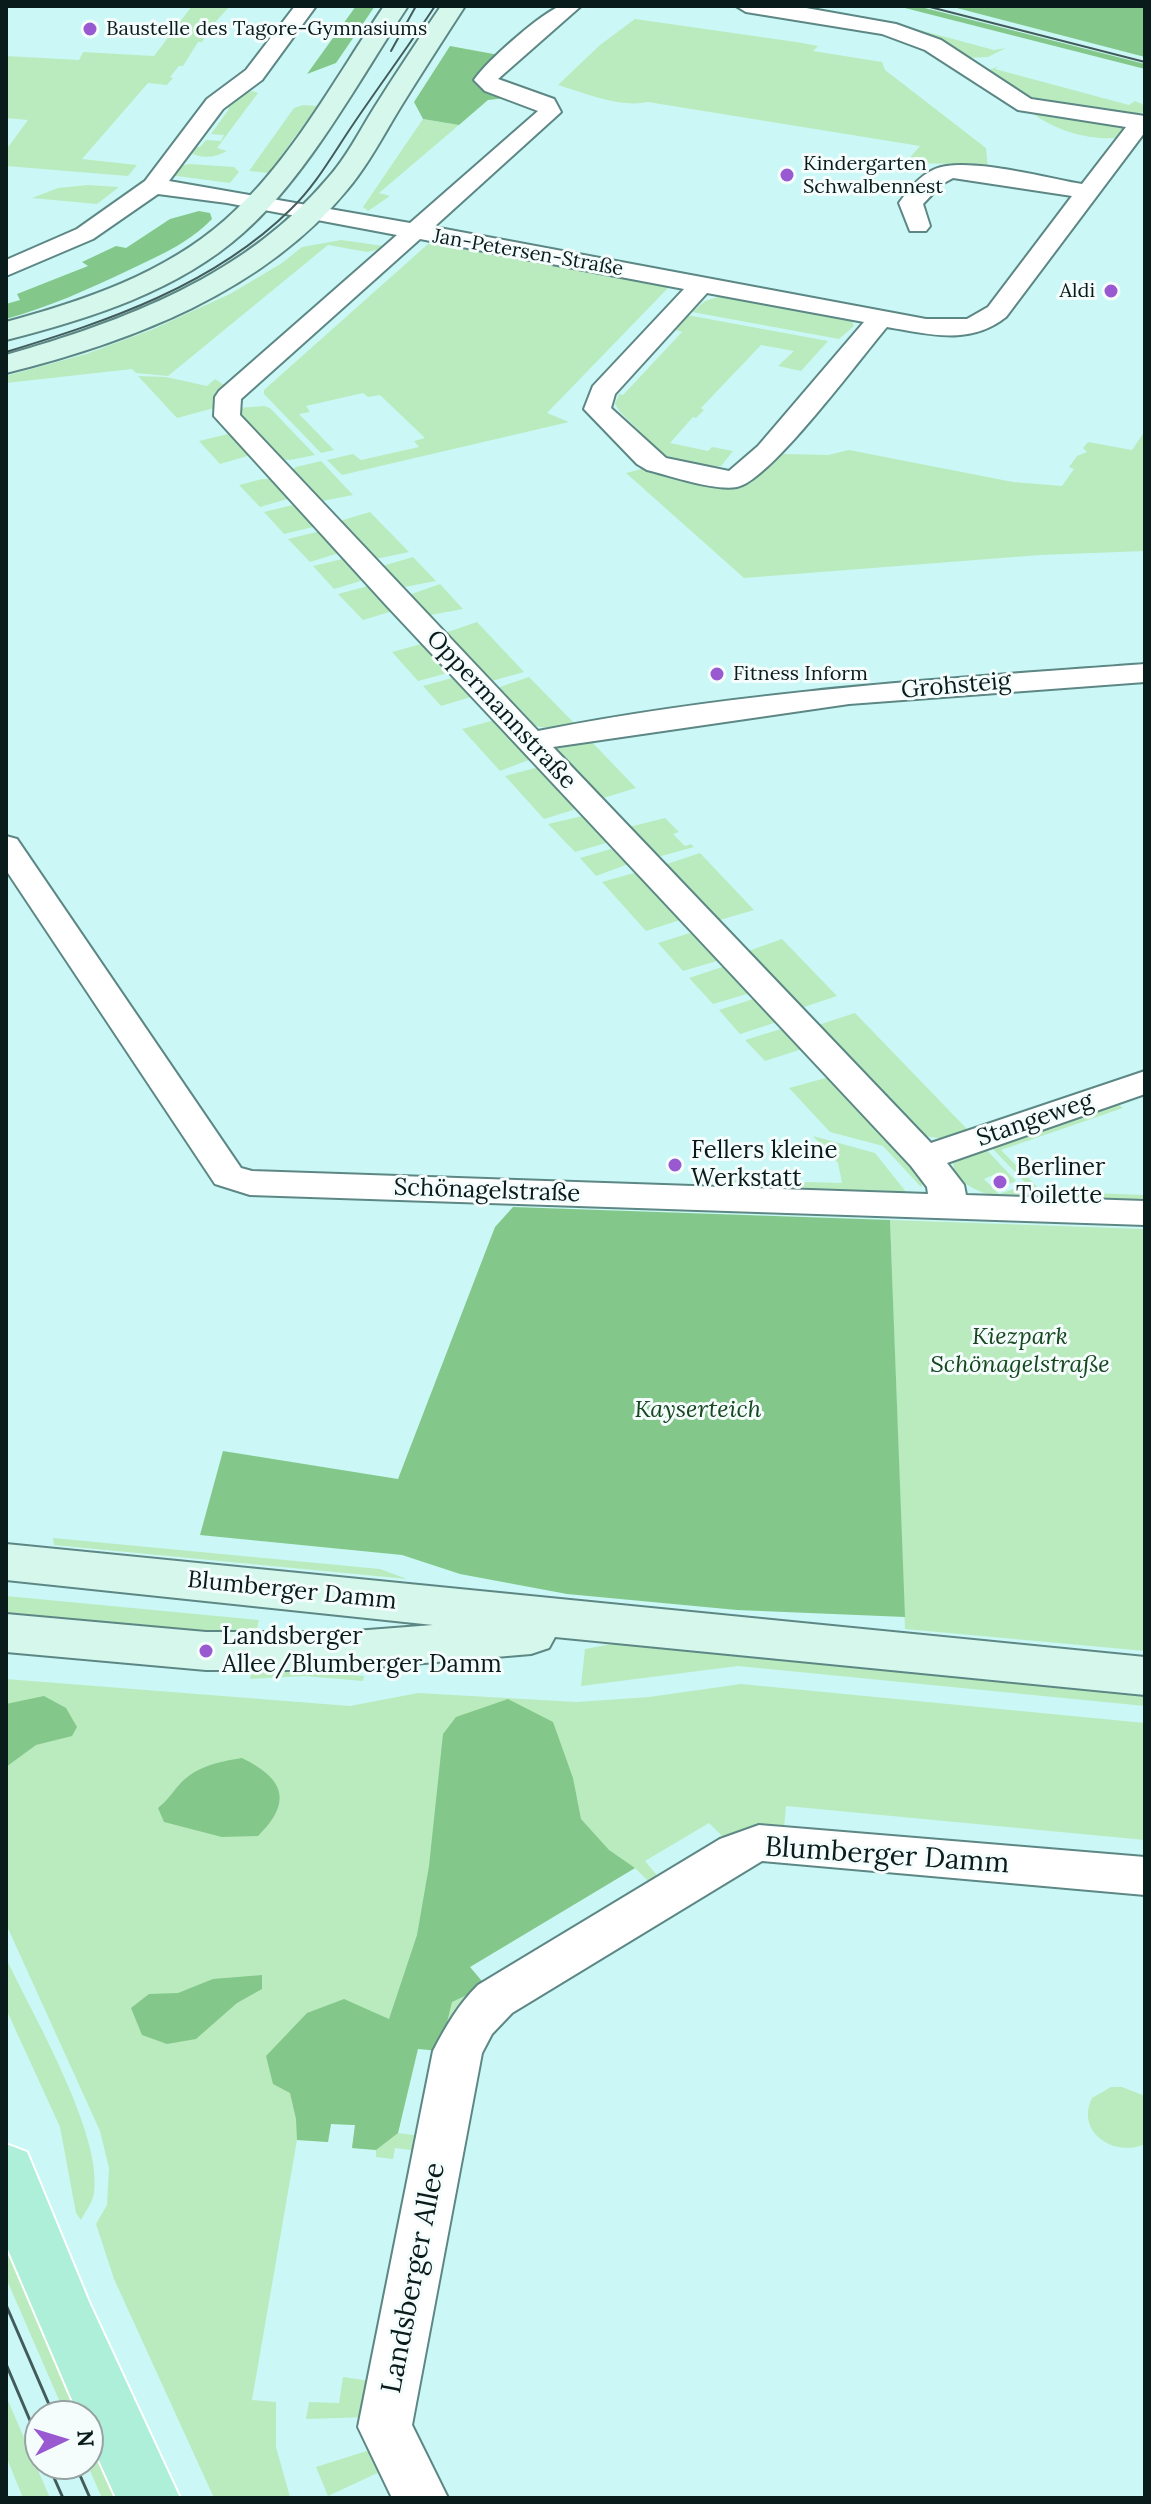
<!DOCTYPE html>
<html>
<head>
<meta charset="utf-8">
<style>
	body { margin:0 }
	#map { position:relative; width:1151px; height:2504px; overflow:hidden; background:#cbf8f6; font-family:Lora,serif }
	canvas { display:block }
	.frame { position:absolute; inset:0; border:8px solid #0a1b1b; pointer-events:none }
	.north { position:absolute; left:24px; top:2400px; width:80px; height:80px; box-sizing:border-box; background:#f4fdfc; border:2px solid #96a3a2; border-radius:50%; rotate:86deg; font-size:22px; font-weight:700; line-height:32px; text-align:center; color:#0a1b1b }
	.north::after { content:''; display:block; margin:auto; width:28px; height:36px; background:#9959d0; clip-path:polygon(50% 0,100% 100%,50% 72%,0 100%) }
</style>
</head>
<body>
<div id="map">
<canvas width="1151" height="2504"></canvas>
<div class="frame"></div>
<div class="north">N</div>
</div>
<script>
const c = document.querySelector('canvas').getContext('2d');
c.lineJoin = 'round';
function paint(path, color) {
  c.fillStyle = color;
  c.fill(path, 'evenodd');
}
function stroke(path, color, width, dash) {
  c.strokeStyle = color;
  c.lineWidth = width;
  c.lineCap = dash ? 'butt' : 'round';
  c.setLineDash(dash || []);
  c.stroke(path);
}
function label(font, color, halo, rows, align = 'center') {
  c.font = font + ' Lora,serif';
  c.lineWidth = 6;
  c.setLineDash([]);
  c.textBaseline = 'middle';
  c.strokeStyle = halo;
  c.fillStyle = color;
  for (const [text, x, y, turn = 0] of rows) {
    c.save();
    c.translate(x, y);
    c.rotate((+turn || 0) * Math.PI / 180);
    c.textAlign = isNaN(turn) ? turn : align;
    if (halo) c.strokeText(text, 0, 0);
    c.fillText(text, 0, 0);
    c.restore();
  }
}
paint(new Path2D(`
	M192 6 229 7 209 29 202 42H198L183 66H179L170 77 173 78 167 85 148 83 82 159 137 165 128 176 6 166V150L28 120 6 118V56L79 60 83 52 154 56Z
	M786 6 886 21 994 50 1006 48 988 57 966 58Z
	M635 19 796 42 818 46 813 51 882 62 885 70 898 80 986 148 988 169 959 164 905 163 920 146 648 102C619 108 585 93 558 85L600 45Z
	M999 66 995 69 1129 105 1135 101 1142 104 1145 111 1137 115 1027 102 984 72Z
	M253 91 258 93 217 148 227 151C215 158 200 159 189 152V148L200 147 206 140 221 141 224 135 211 134 229 109 227 105 245 93Z
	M303 105 317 106 269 173 249 171 294 108Z
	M1044 114 1124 127 1125 130 1116 138C1089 140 1057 131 1035 115Z
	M423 119 459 125 379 193 390 196 368 211 363 207Z
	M189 164 234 167 239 172 230 183 169 175 175 167Z
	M88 185 119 187 97 204 32 198 58 188Z
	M341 240 391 247 367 252 328 245 168 376 136 373 132 369 6 383V376L86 354 151 330 230 294 282 263 302 247Z
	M441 243 664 284 668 288 547 413 569 422 342 475 327 460 353 454 361 460 419 447 414 441 425 438 380 395 368 397 363 393 306 406 310 412 299 414 334 450 321 453 264 394V390L428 244Z
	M718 297H731L844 317 852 321 854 326 839 339 692 312 705 301Z
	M687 315 828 341 801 371 778 366 794 351 761 345 701 408 704 410 696 418 693 417 670 443 708 451 712 447 733 451 721 466 712 467 672 459 663 454 620 412 615 404 619 394 623 395 682 332 669 328 681 317Z
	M138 376 166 377 207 386 215 379 224 385 218 407 177 418Z
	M264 406 270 408 315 455 290 460 276 459 238 411V408Z
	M1145 431V551L1040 555 744 578 626 473 649 467 717 483 784 454 828 455 849 450 1013 482 1062 486 1074 469 1069 467 1077 456 1087 452 1083 448 1088 442 1132 450Z
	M228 434 233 435 251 455 220 464 199 441Z
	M321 461 353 495 317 502 289 472 296 467Z
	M262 479H273L291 498 260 507 239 485Z
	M297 504 315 524 313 527 284 534 264 512Z
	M370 512 409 552 371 560 336 522Z
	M316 532 324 533 342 552 310 562 288 539Z
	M413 557 436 581 399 588 379 567Z
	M342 559H348L367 579 334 589 313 566Z
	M440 584 463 609 425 616 406 596Z
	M368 586H374L396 610 363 620 338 594Z
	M477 622 524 672 492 681 485 680 442 634Z
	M421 644 428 645 451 669 448 673 418 681 392 652Z
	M529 677 577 726 565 729 529 726 494 689Z
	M452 678 460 679 474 693 471 697 441 706 423 686Z
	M491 721H499L534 758 500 771 462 729Z
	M588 738 636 788 600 799 552 750Z
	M535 768H543L578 806 573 810 544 819 505 776Z
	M587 815 609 839 606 843 575 852 548 824Z
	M665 818 679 832 673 834 685 846 691 844 694 847 654 858 625 828Z
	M611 849H619L631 863 596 876 580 858Z
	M700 853 754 910 720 920 711 919 661 866Z
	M634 873 642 874 682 917 680 920 646 931 602 882Z
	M690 933H698L719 957 717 961 683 971 658 943Z
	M782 939 837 996 801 1008 743 953Z
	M722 967 729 968 749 988 747 994 713 1004 689 978Z
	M753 999 760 1001 776 1018 774 1023 740 1034 719 1010Z
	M855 1013 968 1130 946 1139 916 1135 817 1032 818 1025Z
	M781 1029 788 1030 804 1046 802 1049 765 1061 745 1040Z
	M833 1076 925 1178 921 1187 883 1146 830 1132 789 1088Z
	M1118 1104 1123 1108 1001 1150 1041 1191 1145 1195V1203L1042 1200 992 1148Z
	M813 1136 875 1153 907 1193 733 1188 729 1180 842 1183 838 1163Z
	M983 1146 1016 1181 1009 1184 998 1173 984 1179 999 1194 1022 1186 1034 1199C1003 1198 978 1198 955 1174L953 1163 958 1157Z
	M890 1220 1145 1229V1651L905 1629Z
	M53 1538 380 1569 407 1579 54 1545Z
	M6 1596 259 1620 255 1637 6 1614Z
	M622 1642 1145 1693V1706L738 1666 581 1686 585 1649Z
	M252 1668 364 1676 363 1681 304 1676 250 1679Z
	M6 1679 350 1706 418 1693 577 1702 649 1697 741 1684 1145 1723V1840L786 1806 784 1828 726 1840 709 1823 645 1861 661 1880 652 1885 635 1868 470 1967 486 1986 446 2033 417 2049 398 2133 422 2136 419 2151 395 2148 393 2159 376 2157V2150L352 2148 355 2125 331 2124 328 2142 297 2140 252 2400 276 2402V2447L290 2497 214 2498 114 2279 96 2224 107 2205 109 2168 100 2131 6 1924Z
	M6 1958C32 2014 103 2134 94 2193 93 2202 85 2212 81 2220L76 2213 60 2127 6 2009Z
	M1111 2087H1122L1145 2096V2144C1114 2158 1075 2132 1092 2098Z
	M6 2240 85 2416H66L6 2278Z
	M343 2377 370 2381 368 2417 306 2419 309 2402 339 2403Z
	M6 2396 50 2498H23L6 2456Z
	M88 2424 121 2498H102L87 2464Z
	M373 2449 384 2470 328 2496 316 2467Z`), '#baebbe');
paint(new Path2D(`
	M356 6H375L336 63 307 74Z
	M897 6H917L1145 64V69Z
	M949 6H1145V57Z
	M450 46 499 55 480 75 506 98 488 100 459 125 423 119 414 102Z
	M199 211 210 213 212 219C188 244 158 256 127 271 87 290 49 307 6 319V304L20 300 17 294 88 266 82 262 116 246 126 248 170 219Z
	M513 1207 890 1220 905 1617 737 1610 567 1594 460 1574 402 1555 200 1535 223 1451 398 1479 495 1227Z
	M44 1696 66 1708 77 1727 72 1736 36 1745 6 1767V1704Z
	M508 1699 553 1722 573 1778 581 1819 609 1850 635 1868 470 1967 486 1986 452 2002 440 2051 418 2049 398 2133 376 2150 352 2148 355 2125 331 2124 328 2142 297 2140 296 2119 290 2093 273 2084 266 2056 307 2013 344 1999 389 2019 417 1935 429 1866 443 1734 456 1717Z
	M242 1758C283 1778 294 1801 258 1836L222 1837 164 1822 158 1808C167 1801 171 1794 179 1785 196 1766 218 1762 242 1758Z
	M262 1975V1989L237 2003 196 2039 167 2044 142 2035 131 2008 149 1994 178 1993 213 1979Z`), '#83c88a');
const minor = new Path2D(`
	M295 6H316L262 80 223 109 169 181 410 223 538 111 485 91 474 80C488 60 535 19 556 8 563 4 574 6 581 6L498 79 554 99 561 112 434 227 926 319H967L988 307 1072 196 953 178 942 184 923 204 930 226 926 231H910L899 203C908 190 920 175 935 169 966 156 1046 178 1082 184L1126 127 1018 110 925 50 882 34 746 12 736 6H795L896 24 941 40 1031 99 1145 116V132L1006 317C970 346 928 334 887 327 861 357 770 481 737 487 714 491 671 476 647 470L637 464 584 409 593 386 684 289 420 239 241 399 240 415 538 731C738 691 942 679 1145 664V682L849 704 553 747 931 1143 1145 1071V1094L947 1163 964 1185 966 1195 1145 1201V1225L250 1195 215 1184 6 870V836L17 839 241 1168 252 1171 928 1194 927 1187 911 1166 386 605 214 416 215 397 219 391 397 235 227 203 158 194 93 239 6 276V260L77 229 145 181 207 99 246 70ZM707 293 864 322 758 446 729 471 666 458 611 408 615 394Z
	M759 1825 1145 1857V1895L762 1861 512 2013 492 2034 482 2053 412 2425 448 2498H392L358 2427 433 2051C446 2026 458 2005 478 1985L720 1839Z`);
const secondary = new Path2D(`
	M384 6H408C360 78 308 176 243 233 178 291 89 319 6 340V322C83 301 164 274 225 220 291 162 335 78 384 6Z
	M441 6H465C443 40 421 74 400 108 383 136 368 165 347 190 263 292 131 342 6 373V355C125 321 245 276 327 179 346 158 359 132 374 108 396 73 418 40 441 6Z
	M6 1544 1145 1657V1695L555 1637 549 1648 531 1654 342 1670H206L6 1652V1614L206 1632H342L433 1625 6 1580Z`);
const primary = new Path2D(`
	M6 2144 27 2152 89 2302 180 2498H116L88 2436V2416H79L6 2245Z`);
stroke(minor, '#5d8785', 4);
stroke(secondary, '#5d8785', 4);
stroke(primary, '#fff', 4);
paint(minor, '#fff');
paint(secondary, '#d6f7ec');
paint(primary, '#adefd9');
stroke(new Path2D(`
	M926 6 1145 62
	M391 51 416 6
	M6 352C108 321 213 286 291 209 316 185 333 154 352 126 379 86 408 47 435 6`), '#435c5b', 2);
stroke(new Path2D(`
	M6 2305 54 2416
	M6 2364 40 2444
	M48 2464 63 2498
	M75 2464 90 2498`), '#435c5b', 3);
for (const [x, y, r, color] of [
	[90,29,8,"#9959d0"],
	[787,175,8,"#9959d0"],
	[1111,291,8,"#9959d0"],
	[717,674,8,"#9959d0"],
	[675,1165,8,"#9959d0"],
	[1000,1182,8,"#9959d0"],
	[206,1651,8,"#9959d0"]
]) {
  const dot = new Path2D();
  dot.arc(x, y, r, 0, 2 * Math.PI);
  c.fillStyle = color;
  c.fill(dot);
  stroke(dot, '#f4fdfc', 3);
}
label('20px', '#0a1b1b', '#f4fdfc', [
	["Baustelle des Tagore-Gymnasiums",106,29],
	["Kindergarten",803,164],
	["Schwalbennest",803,187],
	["Aldi",1095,291,"right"],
	["Fitness Inform",733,674]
], 'left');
label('20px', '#0a1b1b', '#f4fdfc', [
	["Jan-Petersen-Straße",528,253,10]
]);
label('24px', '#0a1b1b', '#f4fdfc', [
	["Grohsteig",956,686,-5],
	["Oppermannstraße",501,710,47],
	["Stangeweg",1035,1120,-19],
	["Schönagelstraße",487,1191,2],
	["Blumberger Damm",292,1591,6]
]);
label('24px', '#0a1b1b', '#f4fdfc', [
	["Fellers kleine",691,1151],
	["Werkstatt",691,1179],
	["Berliner",1016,1168],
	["Toilette",1016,1196],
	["Landsberger",222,1637],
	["Allee/Blumberger Damm",222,1665]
], 'left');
label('italic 24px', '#16471f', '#f4fdfc', [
	["Kiezpark",1020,1337],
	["Schönagelstraße",1020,1365],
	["Kayserteich",698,1410]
]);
label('28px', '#0a1b1b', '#f4fdfc', [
	["Blumberger Damm",887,1856,4],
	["Landsberger Allee",414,2278,-79]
]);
</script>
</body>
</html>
